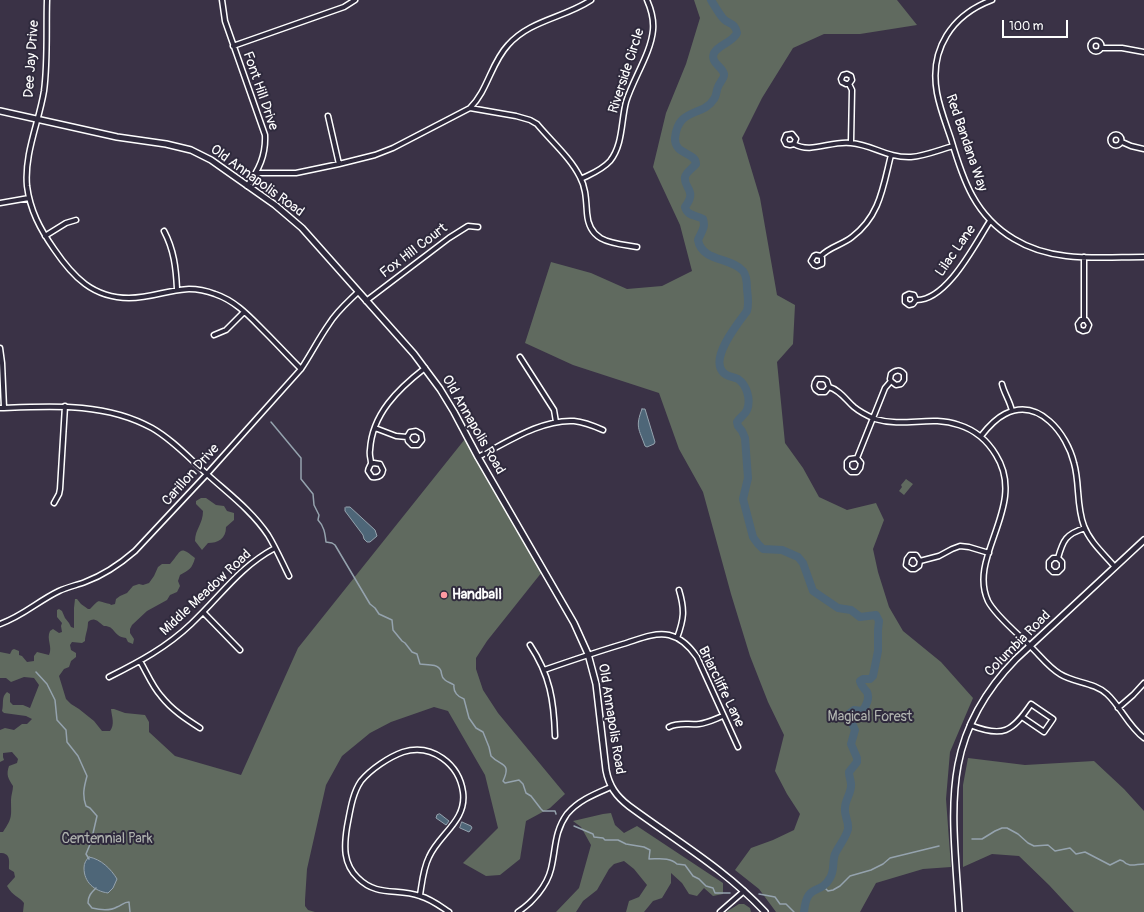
<!DOCTYPE html>
<html>
<head>
<meta charset="utf-8">
<style>
	body { margin:0 }
	#map { position:relative; width:1144px; height:912px; overflow:hidden; background:#3a3246; font-family:Pangolin,sans-serif }
	canvas { display:block }
	.scale { position:absolute; left:1002px; top:20px; width:66px; height:18px; box-sizing:border-box; border:2px solid #fff; border-top:0; padding-left:5px; font-size:12px; line-height:14px; white-space:nowrap; color:#fff; -webkit-text-stroke:3px #2f2a3d; paint-order:stroke }
</style>
</head>
<body>
<div id="map">
<canvas width="1144" height="912"></canvas>
<div class="scale">100 m</div>
</div>
<script>
const c = document.querySelector('canvas').getContext('2d');
c.lineJoin = 'round';
function paint(path, color) {
  c.fillStyle = color;
  c.fill(path, 'evenodd');
}
function stroke(path, color, width, dash) {
  c.strokeStyle = color;
  c.lineWidth = width;
  c.lineCap = dash ? 'butt' : 'round';
  c.setLineDash(dash || []);
  c.stroke(path);
}
function label(font, color, halo, rows, align = 'center') {
  c.font = font + ' Pangolin,sans-serif';
  c.lineWidth = 4;
  c.setLineDash([]);
  c.textBaseline = 'middle';
  c.strokeStyle = halo;
  c.fillStyle = color;
  for (const [text, x, y, turn = 0] of rows) {
    c.save();
    c.translate(x, y);
    c.rotate((+turn || 0) * Math.PI / 180);
    c.textAlign = isNaN(turn) ? turn : align;
    if (halo) c.strokeText(text, 0, 0);
    c.fillText(text, 0, 0);
    c.restore();
  }
}
paint(new Path2D(`
	M694 0H897L917 25 860 34H824L793 48 762 98 742 138 760 198 777 295 795 305 793 344 777 362 785 443 803 468 819 497 847 510 876 503 884 520 873 549 878 572 889 607 903 631 941 662 973 698 950 752 946 799 951 867 923 869 876 883 860 912H776L759 889 735 870 751 848 773 840 794 830 800 814 787 794 775 771 784 735 768 702 750 656 731 594 703 492 679 449 659 393 573 365 525 343 551 262 591 273 627 289 662 286 692 271 680 225 653 167 666 113 686 64 700 18Z
	M465 439 542 572 487 641 476 658V669L483 690 498 713 565 794 550 808 526 821 520 859 500 875 486 876 463 863 498 828 485 775 448 711 434 707 391 722 370 733 342 756 326 785 307 869 305 900V906L308 910 315 912H23L24 903C19 896 13 897 7 886L15 877 14 872 9 869C9 861 11 853 0 853V832H3C13 817 11 816 11 800 11 795 13 791 13 786 8 778 6 775 9 766L17 763 18 759 12 752 3 753V757L4 760 0 762V730L5 728 14 730 22 724H27L32 719 26 716 4 713 2 711C4 704 1 697 7 692L10 694V702L13 705H23L30 708 39 685 34 678 24 677 11 682 6 678H0V652L10 654 12 650 14 649 19 651V655L22 656 27 662 34 661V656L37 652 49 655C53 647 46 639 50 631L53 629 59 633 62 632 61 626 62 623 57 617V610L59 609 62 611 65 618 69 623 71 627 74 628V608L75 599H77L81 604 88 609H90C101 598 95 601 110 604L111 605 115 604 116 599 120 596 127 593 133 586 139 584 143 585 149 583 154 576 158 567 162 564H170C182 550 179 545 195 558 192 569 189 570 180 575L178 581 180 586 177 592 170 595 167 600 147 611 132 625 130 629V633L134 639 133 644 128 642 126 638C112 636 116 626 104 626 98 622 95 616 88 622 88 630 85 635 85 641L82 643 72 642 70 645 71 650 76 653V657L71 661 69 667 64 669 59 676 66 699 71 704 79 709 94 721 102 731H110C115 724 112 718 111 709H114L125 713 145 715 149 722V732L175 756 241 775 298 648Z
	M906 479 913 484 904 495 899 491 902 487 901 485Z
	M201 498H206L216 505 224 506 227 511 234 513V520L226 527C226 539 218 543 208 543L202 550 195 541C195 529 203 524 203 511L196 504V501Z
	M968 758 1025 765 1094 761 1124 789 1144 811V912H1074L1049 885 1019 856 992 854 963 867V785Z
	M611 813 615 825 624 833 637 826 723 883V894L713 896 704 888 697 896 689 894 682 883 671 873V883L662 898 653 901 644 912H626L629 901 639 897 647 885 634 869 624 861 614 864 609 869 597 890 583 901 576 912H556L579 888 591 845 581 827 573 821 603 814Z
	M739 904H744L750 908 751 912H726Z`), '#606a5f');
const water = new Path2D(`
	M642 409H645L655 442 654 444 647 447 645 446C639 429 635 427 642 409Z
	M346 507H350L375 530 377 536 370 542H367L364 539 363 535 345 511V508Z
	M440 814 449 821 446 825 436 818 437 815Z
	M462 822 471 826 472 828 469 832 460 828Z
	M89 857C101 859 111 869 117 879L113 888 108 893C94 891 84 882 84 868 84 863 86 860 89 857Z`);
paint(water, '#4e6678');
stroke(water, '#95a3ae', 1);
stroke(new Path2D(`
	M271 422 301 458V479L313 494 314 505 319 515 318 520C324 526 325 533 326 542L332 543 335 545 370 604 375 608 379 614 392 620 393 630 402 641 405 643 412 652 417 654 420 664C426 665 438 663 441 671 442 675 441 677 445 680 447 682 451 683 454 685 453 692 458 697 464 699L469 718 476 728 483 732 489 747 491 756C500 766 512 762 503 781L505 783 519 780 523 784 526 793 531 796 541 809 543 811H555L556 814
	M36 672 47 684 55 700 57 720 66 730 67 742 78 756 87 776C84 787 82 795 86 806L90 808 97 816 91 842 86 854 89 859
	M574 826 593 834 594 837 603 838 605 840H618L626 844 644 847 650 850 649 859C659 859 670 857 677 864L685 865 693 876 699 879 706 886 713 888 715 893H730
	M972 839H982L995 831 1002 828H1007L1018 834 1028 843 1034 846 1048 845 1055 851 1070 848 1076 854 1085 852 1110 865 1120 860 1123 861C1129 868 1136 864 1144 864
	M823 886 828 891 833 890 840 886 850 876 871 870 883 864 890 858 939 846
	M96 888C91 893 88 896 88 903L92 908C100 910 110 911 117 907 122 905 124 902 129 902L130 912
	M759 894 775 897 780 904H786L794 912`), '#95a3ae', 1.5);
stroke(new Path2D(`
	M711 0C714 5 718 12 722 17 727 25 735 21 737 33 732 43 719 44 714 53 710 63 722 66 724 74 725 78 719 83 718 87 716 91 717 95 714 99 703 117 678 107 675 138 674 155 696 152 696 164 693 168 686 172 685 177 683 188 698 190 685 207 687 216 696 215 703 219 706 228 701 232 698 240 702 262 731 257 743 271 747 276 747 284 747 289 748 297 749 304 747 311 738 323 711 356 722 371 726 377 732 376 738 379 747 385 751 400 747 410 745 415 740 417 737 422L738 426 742 431 745 438 748 478 743 499 753 537 758 544 763 549 782 550 798 557 803 563 813 591 838 608 851 610 860 617 876 615 879 621 878 630V651L873 676 870 679H863L860 681C861 686 864 688 867 692 870 698 866 707 862 711L854 710 850 713 851 721 855 730 851 744 857 758V762L849 772C849 777 851 780 851 784 852 792 845 800 845 808 844 816 849 821 848 829 846 838 839 845 835 854 832 862 835 870 830 878 820 896 807 882 804 912`), '#4e6678', 8);
const minor = new Path2D(`
	M47 0C46 30 48 61 44 91 39 122 24 154 27 186 30 210 40 229 54 249 73 277 93 298 129 298 162 298 180 281 215 294 236 301 250 317 265 332 277 344 289 357 301 369
	M222 0 225 21 265 135C266 155 259 170 247 186
	M992 0C952 15 929 49 937 93 940 109 946 124 951 139 963 180 975 216 1014 239 1053 263 1100 257 1144 257
	M1090.5 46a5.5 5.5 0 1 1 11 0a5.5 5.5 0 1 1-11 0Z
	M233 46 344 7 355 0
	M1101 48H1122L1144 52
	M849 84 852 80 851 76 847 74 843 75 841 79 842 82 846 84H849L852 90 851 142
	M470 108C488 90 491 63 508 45 530 20 564 18 591 0
	M328 116 339 164
	M1110.5 140a5.5 5.5 0 1 1 11 0a5.5 5.5 0 1 1-11 0Z
	M1122 142 1131 146 1144 149
	M794 144 790 145 786 144 784 140 786 135 792 134 796 139 794 144C811 154 832 140 851 143 873 145 887 158 911 157 925 156 939 150 953 146
	M256 173H296L339 164 375 155 393 148 470 108 516 116 530 120 537 124C551 141 570 157 580 177 586 188 586 200 587 213 589 243 613 243 637 247
	M581 179C591 174 602 170 610 161 623 145 621 121 626 102 633 79 651 53 653 30 654 19 651 9 647 0
	M0 203 29 198
	M164 231C174 250 176 268 177 289
	M45 236 66 223 76 220
	M821 256 822 258V264L817 266 814 265 811 261 814 256 816 255 821 256C829 247 842 245 852 237 880 216 883 187 891 155
	M916 300 913 304 909 305 905 302V296L909 294 914 295 916 300C947 301 975 244 990 221
	M366 301 449 238 468 226 478 227
	M1084 320H1086L1089 325 1087 330 1083 331 1079 329 1078 324 1081 320H1084V257
	M214 335 226 330 244 312
	M0 348 2 363 4 408
	M520 357 554 410 556 422
	M1002 384C1004 393 1010 401 1012 411
	M829 387 825 392H819C813 389 813 384 817 379H824L827 381 829 387C840 390 846 400 854 407 860 412 868 416 875 419 905 428 930 415 959 425 975 430 987 440 996 455 1028 506 967 556 988 601 995 615 1017 633 1029 645 1039 654 1048 667 1060 674 1074 683 1094 682 1107 694 1121 707 1128 726 1144 738
	M0 408C51 406 105 402 152 428 173 440 190 459 208 475 229 494 252 511 268 535 276 548 282 562 289 576
	M375 428 396 436 407 437 410 432 416 431 421 434 422 440 418 445H412L408 441 407 437
	M981 436C988 427 995 419 1005 414 1039 397 1067 434 1074 463 1080 484 1076 505 1084 526 1090 542 1104 554 1115 567
	M478 457C506 443 541 419 574 421 585 422 594 426 603 430
	M857 458 861 463 860 468 857 472H851L847 468V462L850 459 857 458 885 388 891 381 890 379 891 374C895 370 900 369 904 374V380L901 384 896 385 891 381
	M371 464 374 463 380 464 383 470C382 476 378 478 372 477L368 471C368 468 371 465 371 463 371 459 369 455 370 450 372 414 398 389 425 368
	M54 503 59 494 60 489 65 406
	M1058 558 1062 562V568L1058 572H1053L1049 568V562L1053 558H1058C1063 540 1066 534 1085 528
	M920 561 919 566 915 569H911L906 565 907 559 910 555H916L920 561 939 556 952 549 960 546 969 547 989 553
	M203 612 240 650
	M0 624C23 616 38 601 59 591 68 587 77 585 85 582 104 575 120 564 135 551L207 474 301 369C311 354 319 338 329 324 337 311 348 302 358 292
	M677 638C684 619 685 610 679 590
	M530 645C550 675 554 701 555 736
	M140 661C147 673 152 686 161 696 172 710 186 719 200 728
	M544 670C570 661 596 652 623 644 637 640 653 632 669 635 682 638 690 647 697 657L738 747
	M109 677C139 662 167 647 191 624 221 596 238 568 275 548
	M1118 708 1133 695 1144 683
	M970 725C1003 738 1012 732 1031 704L1053 719 1044 732 1022 717
	M669 727C679 722 688 725 699 724 708 723 715 719 723 716
	M420 895C422 883 423 869 429 857 439 834 467 821 463 792 459 764 432 743 403 752 389 757 371 769 361 781 352 794 350 812 347 827 344 846 343 864 358 878 377 897 397 888 420 896 431 899 440 906 449 912
	M518 912C532 903 547 886 551 869 556 849 554 832 567 814 579 800 595 794 611 787
	M720 912 744 891`);
const tertiary = new Path2D(`
	M0 111 117 137 166 144 191 150 211 160 275 205 302 228 414 354 440 389 454 412 478 457 574 623 588 654 596 684 606 770C609 786 616 796 629 806 675 840 726 870 765 912
	M959 912C953 811 938 739 1016 659L1144 540`);
stroke(minor, '#fff', 7);
stroke(tertiary, '#fff', 8);
stroke(minor, '#2f2a3d', 4);
stroke(tertiary, '#2f2a3d', 5);
for (const [x, y, r, color] of [
	[444,595,4,"#ff9aa2"]
]) {
  const dot = new Path2D();
  dot.arc(x, y, r, 0, 2 * Math.PI);
  c.fillStyle = color;
  c.fill(dot);
  stroke(dot, '#2f2a3d', 1.5);
}
label('14px', '#fff', '#2f2a3d', [
	["Dee Jay Drive",32,59,-86],
	["Riverside Circle",627,71,-72],
	["Font Hill Drive",260,91,71],
	["Red Bandana Way",966,143,71],
	["Old Annapolis Road",257,181,36],
	["Fox Hill Court",414,251,-37],
	["Lilac Lane",956,251,-55],
	["Old Annapolis Road",473,425,60],
	["Carillon Drive",191,475,-48],
	["Middle Meadow Road",206,593,-43],
	["Columbia Road",1018,644,-45],
	["Briarcliffe Lane",721,687,64],
	["Old Annapolis Road",611,719,81]
]);
label('bold 14px', '#fff', '#2f2a3d', [
	["Handball",452,595]
], 'left');
label('14px', '#b0b4af', '#2f2a3d', [
	["Magical Forest",870,717],
	["Centennial Park",107,839]
]);
</script>
</body>
</html>
